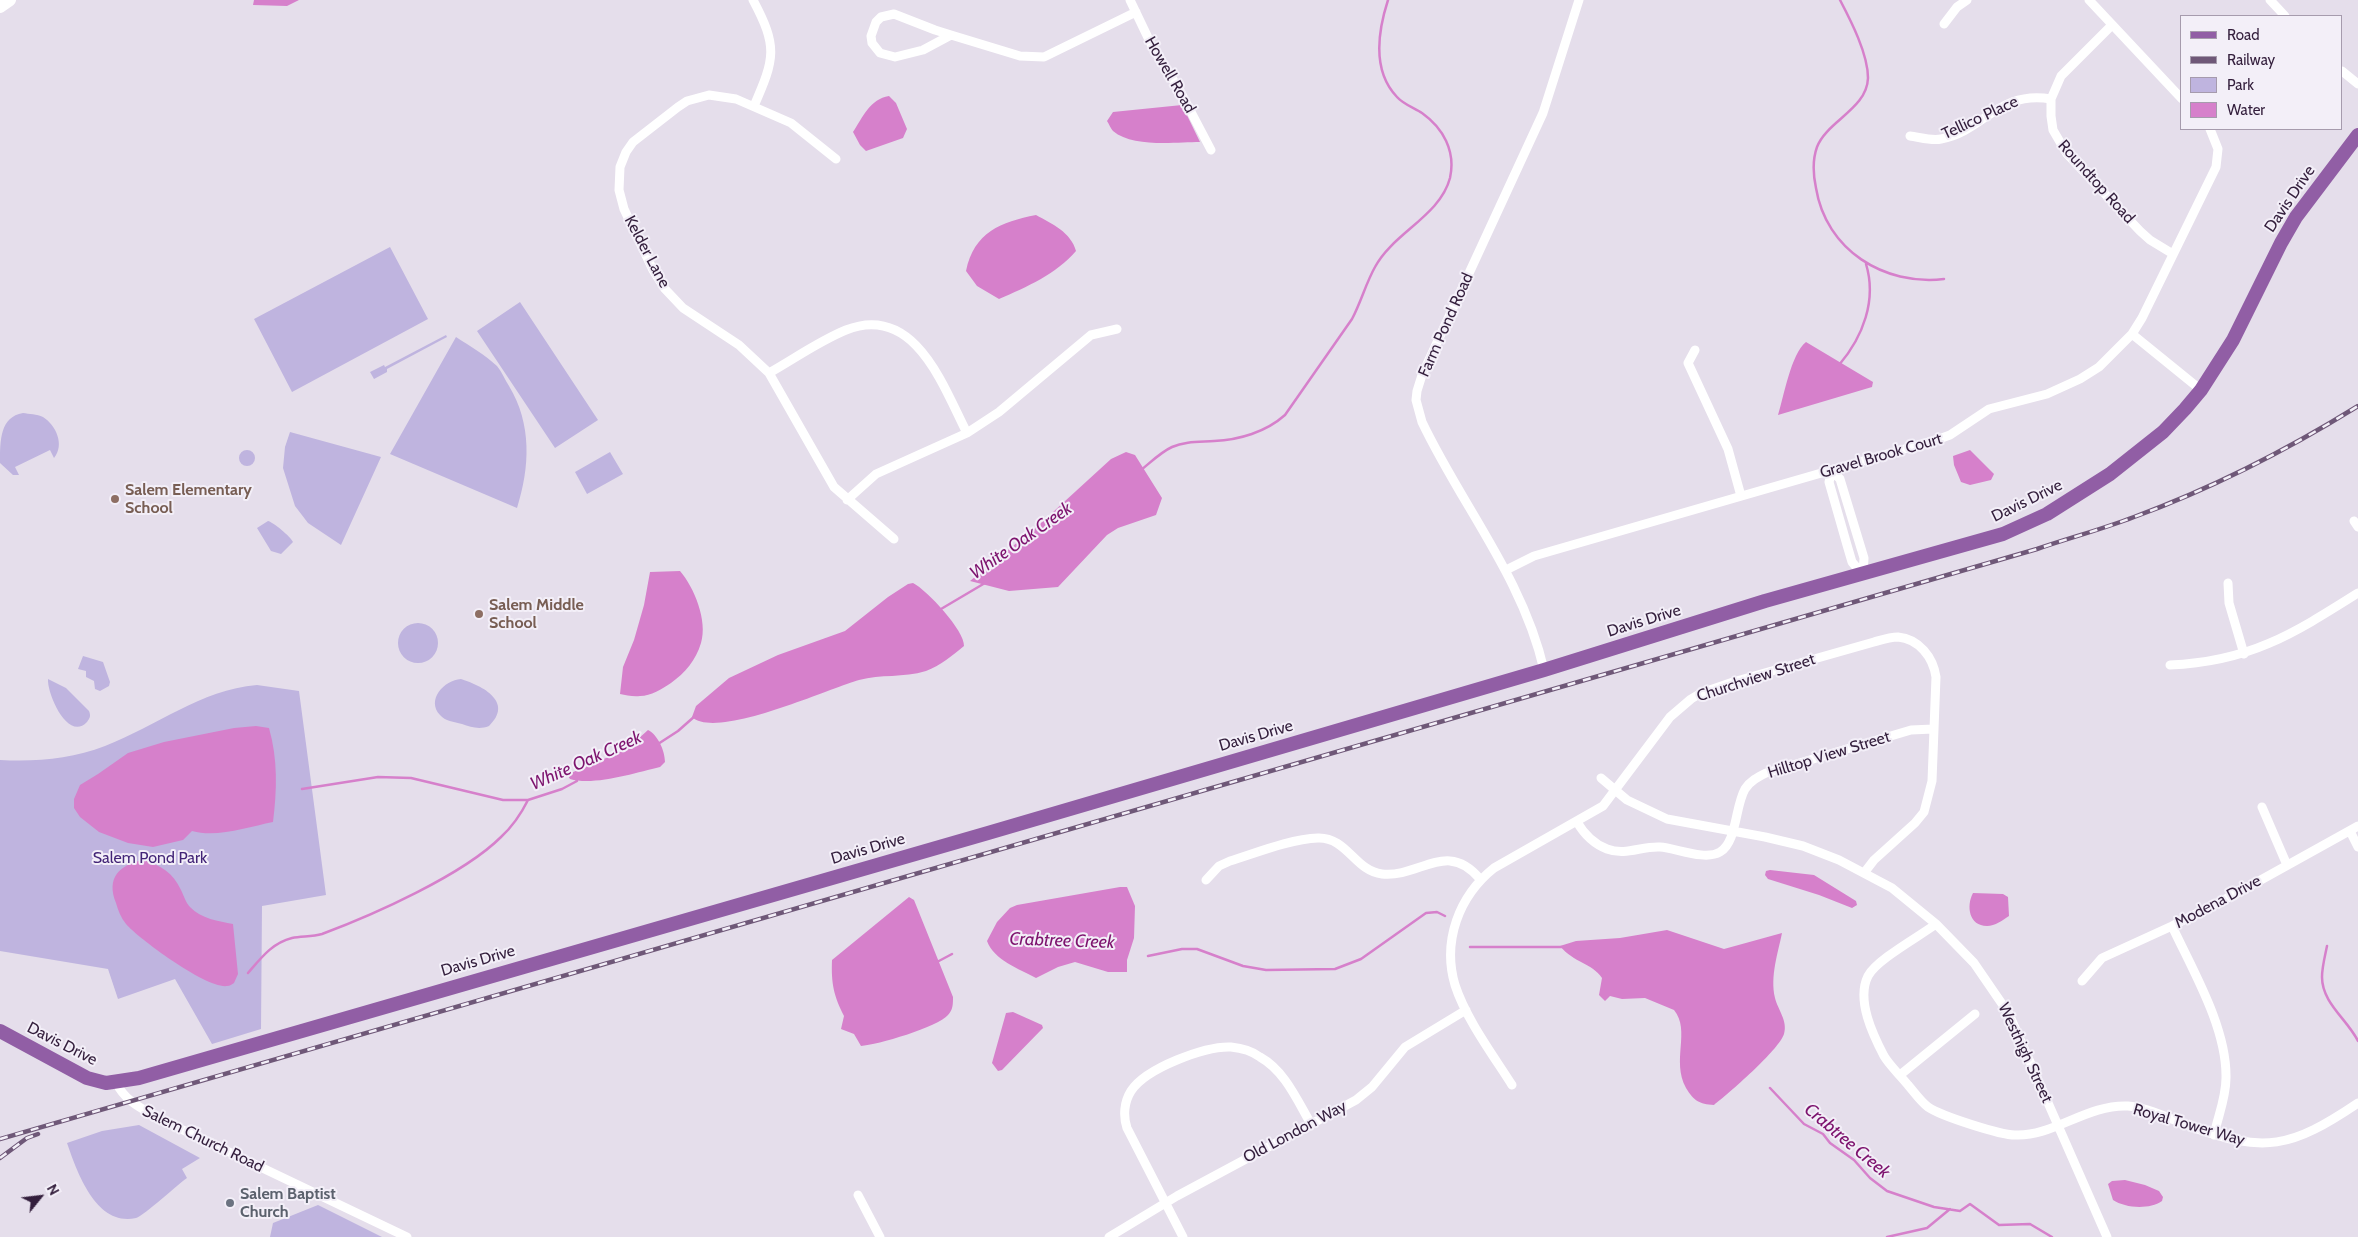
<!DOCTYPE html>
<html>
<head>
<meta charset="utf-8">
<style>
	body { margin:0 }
	#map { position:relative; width:2358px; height:1237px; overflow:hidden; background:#e5deeb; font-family:Cabin,sans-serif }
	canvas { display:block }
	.legend { position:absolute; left:2180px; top:15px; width:162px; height:115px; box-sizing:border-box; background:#f3eff8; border:1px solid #a69bad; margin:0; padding:6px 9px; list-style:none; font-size:15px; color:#331e3c }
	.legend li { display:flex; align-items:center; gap:10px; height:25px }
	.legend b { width:25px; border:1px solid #a69bad }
	.north { position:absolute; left:15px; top:1172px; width:50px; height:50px; -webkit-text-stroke:4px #f3eff8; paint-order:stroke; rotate:61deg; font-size:14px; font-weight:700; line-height:20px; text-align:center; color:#331e3c }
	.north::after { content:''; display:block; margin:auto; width:18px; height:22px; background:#331e3c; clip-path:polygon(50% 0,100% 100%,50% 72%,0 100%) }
</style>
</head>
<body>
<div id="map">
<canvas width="2358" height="1237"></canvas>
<ul class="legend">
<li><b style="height:6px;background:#915ea5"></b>Road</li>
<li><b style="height:6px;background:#6f5878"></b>Railway</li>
<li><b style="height:14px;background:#bfb4df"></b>Park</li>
<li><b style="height:14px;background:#d680cb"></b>Water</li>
</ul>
<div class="north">N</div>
</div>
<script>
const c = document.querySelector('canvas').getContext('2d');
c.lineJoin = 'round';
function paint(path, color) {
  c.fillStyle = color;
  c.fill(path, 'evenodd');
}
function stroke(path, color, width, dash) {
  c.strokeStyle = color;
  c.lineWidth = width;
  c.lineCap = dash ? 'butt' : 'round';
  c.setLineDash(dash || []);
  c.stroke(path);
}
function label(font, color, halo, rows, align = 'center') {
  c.font = font + ' Cabin,sans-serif';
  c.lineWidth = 4;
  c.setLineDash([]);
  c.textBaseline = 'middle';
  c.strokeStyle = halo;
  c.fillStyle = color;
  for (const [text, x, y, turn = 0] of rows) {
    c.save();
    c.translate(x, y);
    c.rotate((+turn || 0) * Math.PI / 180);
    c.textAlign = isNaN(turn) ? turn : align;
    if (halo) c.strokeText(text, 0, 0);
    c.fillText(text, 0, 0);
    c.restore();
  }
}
paint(new Path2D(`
	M390 247 428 319 292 392 254 319Z
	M520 302 598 420 555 448 477 331Z
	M446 335 447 337 387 369V372L374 379 370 372 384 365 385 367Z
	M456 337C470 346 485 355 497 366 502 372 505 380 509 386 532 424 530 467 517 508L390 454Z
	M23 413C29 414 37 414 43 417 56 425 65 445 54 458L50 450 15 467 19 475H13L0 463C0 440 0 417 23 413Z
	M290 432 381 457 341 545 308 523 295 506 283 468 285 447Z
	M239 458a8 8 0 1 1 16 0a8 8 0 1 1-16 0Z
	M610 452 623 474 587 494 575 472Z
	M268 521C273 522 291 537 293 542L281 554 271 551 257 528Z
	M398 643a20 20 0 1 1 40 0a20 20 0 1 1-40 0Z
	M83 656 103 662 110 682 109 686 100 691 95 689 94 681 86 677V671L78 669Z
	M48 679 66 688 89 711C91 716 90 718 87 722 68 742 47 694 48 679Z
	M461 679C483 686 514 702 489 726 479 730 471 727 462 724 454 722 445 721 440 715 426 700 444 680 461 679Z
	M257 685 299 691 326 895 262 906 261 1029 212 1044 175 979 118 999 108 969 0 951V760C36 762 71 759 105 746 157 726 200 690 257 685Z
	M139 1125 200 1158 182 1169 187 1178C177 1185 145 1215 136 1218 96 1227 77 1172 67 1143L102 1131Z
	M318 1205 382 1237H270L273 1223Z`), '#bfb4df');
paint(new Path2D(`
	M254 0H299L287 6 253 5Z
	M889 96 896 103 907 129 903 138 866 151 860 145 853 132C863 117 870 99 889 96Z
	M1182 105 1200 142C1176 142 1133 148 1113 131 1111 129 1109 124 1107 121L1113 112Z
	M1036 215C1052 224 1071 232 1076 251 1056 274 1027 287 999 299L977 286 966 271C974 232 1001 222 1036 215Z
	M1806 342 1873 382 1872 387 1778 415C1784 396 1791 354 1806 342Z
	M1970 450 1994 474 1991 480 1970 485 1961 482 1954 465 1953 456Z
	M1126 452 1135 455 1162 498 1156 515 1118 528 1107 535 1058 587 1009 591 970 581 1041 523 1111 459Z
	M680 571C694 587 708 621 701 643 696 660 685 673 671 683 662 689 651 696 640 696 633 697 626 695 620 694L623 667 634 640 644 605 650 572Z
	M913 583C927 590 965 631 964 646 953 655 940 666 926 671 903 678 881 674 859 680 827 689 717 740 692 717L696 706 729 678 778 655 845 631 888 597 908 584Z
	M256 726 269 728C278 759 277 791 273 822 248 827 217 838 192 831L183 840 153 847 128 843 99 832 80 817 74 808V799L80 785 98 774 128 753 164 742 234 728Z
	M648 730C658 735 665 751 665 762L660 767C635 773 594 786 570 779L568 776 571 773 627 749Z
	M143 860C161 865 173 873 181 890 184 896 186 903 190 907 201 919 219 921 233 924L238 974 234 983C232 984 230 986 227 986 207 989 139 939 126 924 121 918 118 910 116 903 106 878 119 865 143 860Z
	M1770 870 1814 875 1856 901 1857 905 1852 908 1819 895 1768 879 1765 875 1766 871Z
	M1120 887H1127L1135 906 1134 938 1127 960V972H1108L1075 962 1058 967 1036 978C1019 969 994 960 987 941L997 922 1010 908 1017 905Z
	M1973 893 2003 894 2008 897 2009 916C2003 920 1995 926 1987 926 1969 926 1966 906 1973 893Z
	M909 897 914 900 953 997C953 1004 953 1010 948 1015 938 1027 877 1045 861 1046L854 1034 841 1029 844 1016C834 996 831 984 832 960Z
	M1667 930 1724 949 1782 933C1778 953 1770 976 1775 998 1778 1010 1788 1021 1784 1034 1779 1050 1728 1094 1714 1105 1699 1104 1694 1101 1686 1088 1671 1060 1691 1031 1674 1010L1645 998 1622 999 1610 996 1605 1001 1599 995 1602 978C1592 963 1574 963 1560 946L1576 941 1620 938Z
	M1013 1012 1042 1025 1043 1028 1002 1070 998 1071 992 1063 1006 1013Z
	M2125 1180 2145 1185 2159 1191 2163 1197 2162 1201C2149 1210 2125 1208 2113 1200L2108 1184 2112 1181Z`), '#d680cb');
stroke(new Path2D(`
	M1840 0C1851 21 1868 54 1868 78 1867 109 1827 121 1817 147 1812 161 1813 174 1816 188 1826 250 1884 286 1944 279
	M1839 365C1863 337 1877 300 1866 264
	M1141 470C1151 462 1161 452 1172 447 1185 441 1200 442 1214 441 1239 440 1266 432 1285 415L1352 319C1361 302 1366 283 1375 267 1393 233 1440 216 1450 178 1456 151 1443 128 1422 113 1414 108 1403 104 1397 97 1372 71 1378 31 1388 0
	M941 609 985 583
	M658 744 678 731 695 716
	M302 789 378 777 411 778 503 800H528L562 789 577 781 576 778
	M2327 946C2325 956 2322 967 2322 977 2322 1003 2347 1019 2358 1041
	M1470 947H1564
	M1148 956 1182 949H1197L1243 966 1266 970 1335 969 1361 959 1426 913 1437 912 1445 916
	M937 962 952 954
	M248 973C261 958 272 943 292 938 302 936 312 937 322 934 373 915 463 875 501 837 513 826 521 814 528 800
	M1770 1088 1804 1124 1823 1134 1830 1143 1854 1160 1870 1178 1887 1191 1934 1207 1960 1211 1970 1204 1999 1225 2030 1224 2052 1237
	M1887 1237 1927 1228 1950 1209`), '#d680cb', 2.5);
stroke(new Path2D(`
	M753 0C778 47 775 58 754 106
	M1130 0 1152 46 1180 91 1211 150
	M2089 0 2182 99
	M2270 0 2285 16
	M1944 24 1957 7 1967 0
	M2112 25 2061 76 2051 99V116L2053 130 2067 154 2140 231 2150 240 2173 254
	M951 35 923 50 895 57 880 53 872 43 871 36 876 22 881 17 894 14 935 30 951 35 1020 56 1044 57 1136 12
	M2342 71 2358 84
	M1910 136C1919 137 1931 141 1941 139 1984 131 1998 90 2051 99
	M836 159 791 123 736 99 709 95 687 101 678 107 633 142 626 152 620 167 619 190 624 209 653 270 665 289 683 308 739 345 769 373 834 487 894 539
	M2132 334 2201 390
	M1695 350 1688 363 1728 449 1741 496
	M769 373C794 359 819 341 846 330 915 303 943 386 967 433L876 474 847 500
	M967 433 999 412 1091 335 1117 329
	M1832 471 1840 479 1864 558 1863 575 1852 562 1847 545 1829 482Z
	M2354 521 2358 527
	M1506 570 1534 556 1939 439 1950 435 1989 409 2047 394 2080 379 2099 367 2132 334 2142 318 2216 167 2218 149 2210 129
	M2228 583 2229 603 2244 654
	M2170 665C2249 662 2293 634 2358 593
	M1544 670C1523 578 1462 506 1422 422L1416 400 1417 391 1422 375 1543 113 1579 0
	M1601 778 1627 800 1667 819 1765 837 1803 846 1839 860 1892 888 1936 924 1974 963 2009 1014 2107 1237
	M2262 807 2287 865
	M1577 822C1584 834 1594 844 1607 849 1626 856 1641 846 1660 847 1676 848 1705 861 1720 852 1737 842 1735 806 1745 789 1750 781 1758 777 1766 773L1911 730 1933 729
	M2350 831 2358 847
	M1206 880 1219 866 1230 861C1256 853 1290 839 1318 838 1347 837 1355 871 1382 874 1420 878 1447 839 1480 879
	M1936 924C1920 936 1876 960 1868 976 1856 1000 1873 1035 1884 1056 1890 1066 1900 1075 1908 1085 1914 1092 1921 1102 1928 1107 1941 1116 2000 1135 2015 1135 2053 1137 2087 1104 2128 1106 2149 1108 2169 1118 2189 1126 2265 1154 2291 1148 2358 1103
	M2172 926C2193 971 2227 1028 2226 1078 2226 1098 2218 1116 2214 1135
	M2082 981 2102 958 2172 926 2241 891 2358 826
	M1900 1075 1975 1014
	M116 1082C125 1102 143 1109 162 1120L407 1237
	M1512 1085C1493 1055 1466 1019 1455 985 1442 941 1459 896 1494 868L1603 806 1670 717 1691 699 1701 693 1733 682 1874 642C1881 640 1890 637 1898 637 1919 639 1933 657 1936 677L1932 781 1924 812 1915 823 1874 860 1864 873
	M858 1195 880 1237
	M1109 1237 1177 1196 1356 1100 1372 1087 1405 1047 1466 1010
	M1183 1237 1127 1128C1123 1116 1124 1102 1131 1091 1146 1068 1205 1046 1231 1047 1241 1048 1252 1051 1260 1057 1285 1071 1297 1100 1311 1124`), '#fff', 9);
stroke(new Path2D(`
	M0 7 10 0`), '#fff', 12);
stroke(new Path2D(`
	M0 1031 87 1078 106 1083 139 1078 988 833 1544 670 1765 601 2003 534 2047 514 2110 474 2163 432 2185 409 2201 390 2233 340 2281 243 2296 217 2358 135`), '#915ea5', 14);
const rail = new Path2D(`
	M0 1139 2037 549C2069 538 2103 529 2134 517 2213 488 2287 450 2358 406
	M0 1158 27 1138 38 1134`);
stroke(rail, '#6f5878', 4.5);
stroke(rail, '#f3eff8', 2.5, [8]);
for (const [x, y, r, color] of [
	[115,499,5,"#8d6e63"],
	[479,614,5,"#8d6e63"],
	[230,1203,5,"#6b7280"]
]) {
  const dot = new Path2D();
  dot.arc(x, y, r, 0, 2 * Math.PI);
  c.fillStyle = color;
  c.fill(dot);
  stroke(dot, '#f3eff8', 2);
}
label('16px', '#331e3c', '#f3eff8', [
	["Howell Road",1170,75,60],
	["Tellico Place",1980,118,-25],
	["Roundtop Road",2096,182,48],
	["Davis Drive",2290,199,-56],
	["Kelder Lane",647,252,62],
	["Farm Pond Road",1446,325,-66],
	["Gravel Brook Court",1881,456,-16],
	["Davis Drive",2027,501,-26],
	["Davis Drive",1644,621,-17],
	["Churchview Street",1756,678,-18],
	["Davis Drive",1256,736,-16],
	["Hilltop View Street",1829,755,-17],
	["Davis Drive",868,849,-16],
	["Modena Drive",2218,902,-28],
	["Davis Drive",478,961,-16],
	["Davis Drive",62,1044,27],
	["Westhigh Street",2025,1053,65],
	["Royal Tower Way",2189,1125,16],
	["Old London Way",1295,1132,-28],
	["Salem Church Road",203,1139,26]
]);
label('bold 16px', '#785e54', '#f3eff8', [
	["Salem Elementary",125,490],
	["School",125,508],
	["Salem Middle",489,605],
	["School",489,623]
], 'left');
label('16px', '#432577', '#f3eff8', [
	["Salem Pond Park",150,858]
]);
label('bold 16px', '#5b616d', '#f3eff8', [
	["Salem Baptist",240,1194],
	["Church",240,1212]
], 'left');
label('italic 18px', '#7d136e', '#f3eff8', [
	["White Oak Creek",1021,541,-35],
	["White Oak Creek",586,761,-24],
	["Crabtree Creek",1062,941,2],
	["Crabtree Creek",1847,1141,40]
]);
</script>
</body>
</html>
